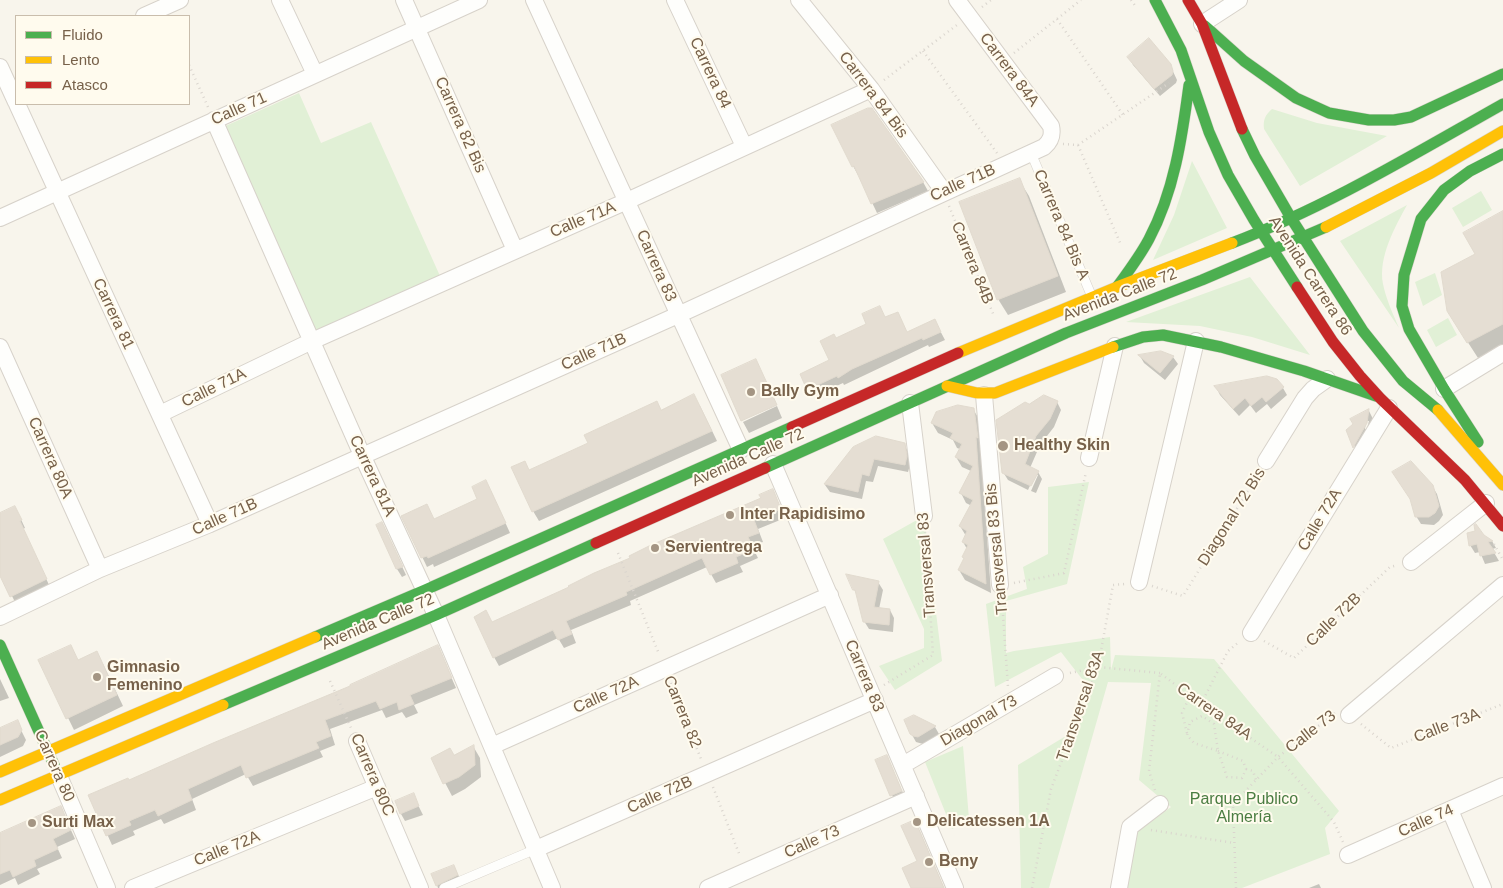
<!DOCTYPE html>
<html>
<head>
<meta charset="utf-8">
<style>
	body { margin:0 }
	#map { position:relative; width:1503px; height:888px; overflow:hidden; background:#f8f5ec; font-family:Helvetica,sans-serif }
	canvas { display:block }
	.legend { position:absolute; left:15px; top:15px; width:175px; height:90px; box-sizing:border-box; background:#fffbee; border:1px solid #c9bdac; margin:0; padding:6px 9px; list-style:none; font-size:15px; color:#77614a }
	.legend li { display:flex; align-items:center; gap:10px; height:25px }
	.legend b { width:25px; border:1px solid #c9bdac }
</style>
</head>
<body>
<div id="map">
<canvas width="1503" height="888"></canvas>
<ul class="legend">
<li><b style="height:6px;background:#4caf50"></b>Fluido</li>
<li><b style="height:6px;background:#ffc107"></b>Lento</li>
<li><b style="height:6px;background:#c62828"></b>Atasco</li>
</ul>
</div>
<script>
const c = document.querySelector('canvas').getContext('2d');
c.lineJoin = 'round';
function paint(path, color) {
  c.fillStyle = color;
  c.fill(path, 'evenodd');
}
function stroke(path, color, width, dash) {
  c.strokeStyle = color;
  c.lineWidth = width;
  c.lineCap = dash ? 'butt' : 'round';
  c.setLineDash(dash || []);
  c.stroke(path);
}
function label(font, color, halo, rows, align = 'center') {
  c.font = font + ' Helvetica,sans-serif';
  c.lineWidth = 4;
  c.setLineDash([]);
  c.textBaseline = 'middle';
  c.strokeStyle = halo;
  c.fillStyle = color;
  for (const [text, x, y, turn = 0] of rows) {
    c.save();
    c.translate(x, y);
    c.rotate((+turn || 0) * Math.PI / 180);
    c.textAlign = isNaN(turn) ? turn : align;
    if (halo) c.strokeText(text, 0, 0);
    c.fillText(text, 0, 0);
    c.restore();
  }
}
paint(new Path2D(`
	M299 93 321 143 371 122 440 276 314 333 221 128Z
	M1272 109 1317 123 1387 136 1300 186 1264 129C1263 120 1265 115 1272 109Z
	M1192 161 1227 228 1153 260 1174 215Z
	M1481 191 1492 210 1463 227 1452 208Z
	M1407 205C1395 227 1378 257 1383 284 1386 299 1393 314 1399 328L1340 241Z
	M1435 273 1442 295 1423 306 1415 282Z
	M1250 277 1310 355 1252 337 1200 326 1126 322Z
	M1448 318 1457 335 1436 347 1427 330Z
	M1089 482 1067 584 1006 601V653L1014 651 1110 637 1111 670 1115 655 1214 659 1339 811 1325 828 1330 854 1242 888H1127L1136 833 1171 807 1139 780 1151 683 1108 682 1049 888H1021L1018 765 1079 728 1086 684 1061 652 995 687 986 604 1027 589 1023 567 1048 554V487Z
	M924 516 942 661 895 690 879 666 924 648V629L883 539Z
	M963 746 969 819 952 829 925 762Z`), '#e1f0d6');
paint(new Path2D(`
	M1129 57 1170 65 1177 80 1176 83 1160 96 1133 65Z
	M833 125 923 182 928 191 877 213 859 175H858L853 166Z
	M1019 180 1029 196 1066 292 1008 315 998 299Z
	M1503 212V345L1478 358 1458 327 1476 255Z
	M898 313 907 333 935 321 945 340 929 347 928 345 844 385 843 383 813 397 801 375 831 361 836 340Z
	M1140 356 1173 357 1178 364 1165 380 1144 363Z
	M1216 387 1283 388 1287 395 1271 409 1267 404 1256 413 1250 405 1239 416 1220 395Z
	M1057 402 1061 410 1054 427 1040 445 1030 468 1038 472 1042 479 1036 493 1031 491 1038 475H1035L1028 490 1008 480 1003 472 1029 405Z
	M700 406 717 441 539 521 533 511 530 471 662 411Z
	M777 406 782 418 749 433 743 422Z
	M973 409 979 419 991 593 965 580 959 570 965 559 963 557 967 549 963 542 966 536 960 526 972 506 966 503 961 493 971 471 962 467 956 457 960 449 957 448 953 440 938 433 932 423Z
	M1369 411 1373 419 1358 455 1348 430 1354 424 1352 420ZM1366 421H1369L1367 429H1365Z
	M904 444 908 452 910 465 908 472 878 466 873 482 866 481 862 499 830 492 825 485 854 448Z
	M1432 486 1437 494 1443 515 1439 521 1434 525 1421 524 1416 516Z
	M491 491 510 533 434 567 433 564 427 567 403 517 434 520 479 500Z
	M772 491 785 518 758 529 763 542 752 546 758 558 740 566 743 572 716 583 707 567 630 601 631 605 571 630 576 643 564 648 558 638 499 666 494 657 492 623 762 499Z
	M0 515H19L25 528 23 529 50 587 16 604 0 572Z
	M378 525 386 532 406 575 402 577 397 569Z
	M1476 532 1492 541 1496 548 1492 549 1499 561 1485 564 1480 552 1475 553 1470 545Z
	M878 582 883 590 879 609 890 610 894 618 893 632 869 629 864 621 857 595 854 589Z
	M438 647 456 688 414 705 418 713 406 718 402 712 386 718 382 710 330 729 335 745 320 751 323 757 253 786 246 774 192 799 196 810 164 824 161 819 133 831 135 835 112 845 90 796 129 782 352 687Z
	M40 661H78L103 664 123 706 74 730Z
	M0 679 9 698 0 701Z
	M914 717 935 727 939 734 923 744 916 742 911 733Z
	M17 722 26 740 23 746 0 757V729Z
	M473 746 480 758 481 777 465 789 452 796 432 758 454 756Z
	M886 757 906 799 896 804 877 761Z
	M413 795 423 815 405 821 401 814Z
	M61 808 75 839 57 847 62 858 37 869 40 874 18 885 15 878 0 885V834Z
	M914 822 920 832 944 888H912L918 862Z
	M454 866 462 883 452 888H438L437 885Z
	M1319 884 1321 888H1309Z`), '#0003');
const building = new Path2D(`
	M1149 38 1171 64 1173 71 1172 75 1154 89 1127 57Z
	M868 108H872L924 182 871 204 854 166 852 167 831 125Z
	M1020 178 1058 276 997 300 959 202Z
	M1503 211V324L1467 343 1447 311 1441 272 1475 254 1463 233Z
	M880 306 885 317 898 312 907 332 935 319 941 332 923 340 922 338 852 369 838 378 837 376 807 390 800 374 829 360 820 341 834 334 836 338 866 324 862 314Z
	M1161 351 1174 356 1160 373 1138 355Z
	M756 359 777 405 741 421 721 375Z
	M1267 376 1277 379 1284 387 1266 402 1262 397 1251 406 1245 398 1233 409 1214 386Z
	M694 394 712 431 532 512 511 467 525 461 529 470 588 443 584 435 657 401 661 410Z
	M1044 395 1058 401 1050 419 1036 436 1025 464 1039 471 1031 486 1002 473 996 420 1025 402 1029 404Z
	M958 405 974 408 978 438 976 437 986 584 958 570 964 558 962 557 968 545 962 542 967 531 959 526 973 500 959 493 973 466 955 457 962 444 950 438 953 433 931 423 936 412Z
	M1369 409 1367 423 1353 448 1346 430 1353 424 1350 419Z
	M876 436 905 443 907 456 905 465 874 459 869 476 862 474 858 492 824 484 853 447Z
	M1411 461 1433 485 1439 506 1435 513 1429 517H1415L1410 499 1392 472Z
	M486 480 506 523 428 558 427 556 421 558 401 516 427 504 434 519 477 499 472 487Z
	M773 489 781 509 754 520 759 533 748 537 754 549 736 557 738 563 710 575 702 558 626 592 627 595 566 621 572 634 558 640 553 630 493 658 474 617 486 610 492 622 569 587 568 586 594 573 630 558 629 556 651 545 761 498 759 495Z
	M15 506 22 520 20 521 47 579 10 597 0 576V513Z
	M382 522 403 567 396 569 376 525Z
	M1476 524 1484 535 1493 541 1488 542 1496 553 1480 556 1477 544 1469 546 1467 533 1475 531 1474 525Z
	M846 574 879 581 874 607 890 609 889 625 863 622 855 590H853Z
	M71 645 78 660 97 651 117 695 66 719 38 660Z
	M438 645 452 678 410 695 414 704 399 710 397 702 380 709 376 701 325 720 331 736 316 742 319 748 246 778 241 765 188 789 192 800 158 816 155 810 129 821 131 825 106 836 88 795 128 778 129 780 213 743 350 686V685Z
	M914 715 936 726 918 737 913 736 910 734 904 720Z
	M18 720 22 730 18 737 0 745V728Z
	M474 745 475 765 459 777 443 784 431 758 450 748 454 755Z
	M887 755 902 791 890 796 875 760Z
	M414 793 419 806 400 814 395 801Z
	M61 806 71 830 53 839 58 849 34 860 36 866 13 877 10 870 0 874V833Z
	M915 820 944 888H911L902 868 917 861 901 826Z
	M454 865 458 875 436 886 431 874Z`);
paint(building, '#e5ded3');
stroke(building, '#e1dace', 1);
const lane = new Path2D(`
	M1031 153 1092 297
	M444 888 536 849`);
const street = new Path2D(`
	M280 0 315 74
	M404 0 515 250
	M534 0 741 450
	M675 0 744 146
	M799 0 871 89 944 192
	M144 16 180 0
	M1202 24 1239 0
	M0 67 16 102
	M17 104 210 524
	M214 120 362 455 436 615 552 888
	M0 218 479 0
	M0 347 100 569
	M1444 389 1503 353
	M984 395 1000 585
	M910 403 924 516
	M160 414 312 341 627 201 871 89
	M1089 458 1115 346
	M1266 461 1305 398 1313 389 1327 379
	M773 464 955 888
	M1411 562 1486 503
	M1139 582 1196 341
	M0 617 100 569 210 524 678 315 1044 147C1051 141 1053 135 1051 126L957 0
	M1251 633 1389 408
	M1349 715 1503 585
	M357 741 420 888
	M492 746 830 595
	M903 765 1055 676
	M59 776 107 888
	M1450 810 1483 888
	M536 849 875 700
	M1348 855 1503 786
	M133 888 377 787
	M708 888 916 796
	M1119 888 1130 827 1160 804`);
const fast = new Path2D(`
	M1155 0 1181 50 1209 132 1228 175 1254 220 1297 287
	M1205 26 1244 61 1296 98 1329 113 1369 120H1394L1411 117 1503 74
	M1242 129 1255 156 1291 218 1363 331 1403 381 1438 410
	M1232 243C1327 207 1414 154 1503 104
	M1117 287C1128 272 1140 256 1149 239 1174 192 1182 138 1189 85
	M1113 347 1143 337 1163 335 1221 347 1304 371 1376 396
	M1478 442 1444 389 1409 329 1402 306 1404 275 1421 219 1444 190 1470 171 1503 154
	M765 468 1066 333 1202 280 1326 227
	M315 637 425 590 792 427
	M0 645 54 765
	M223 705 436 615 596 543`);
const slow = new Path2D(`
	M1326 227 1431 173 1503 131
	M958 353 1117 287 1232 243
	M947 386 977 393H995L1113 347
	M1438 410 1503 485
	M0 772 315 637
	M0 800 223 705`);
const jam = new Path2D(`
	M1188 0 1202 24 1242 129
	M1297 287 1333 342 1360 376 1380 398 1465 480 1503 526
	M792 427 958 353
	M596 543 765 468`);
stroke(lane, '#d7d2ca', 10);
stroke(street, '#d7d2ca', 18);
stroke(fast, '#d8d2c9', 12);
stroke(slow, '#d8d2c9', 12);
stroke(jam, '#d8d2c9', 12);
stroke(new Path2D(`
	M1131 0 1136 7
	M982 7 991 0
	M1057 19 1123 115
	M923 51 997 153
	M1014 53 1081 0
	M189 65 208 107
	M884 80 957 25
	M1063 144 1078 145 1169 83
	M1078 145 1121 245
	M949 206 994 316
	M1494 544 1503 560
	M618 553 659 654
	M1014 583 1064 573 1086 472
	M1152 586 1183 596 1259 473
	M1002 600 1008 687
	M1264 641 1294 658 1390 567 1398 565
	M1070 673 1098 667 1160 673
	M330 681 351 728
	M671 683 701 759
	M884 685 933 655 925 530
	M1201 704 1228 651 1239 642
	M1361 724 1391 748 1503 704
	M1187 733 1182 713 1190 696
	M1218 751 1243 761 1246 769 1242 778 1227 777 1218 751 1214 724 1202 716 1190 722 1187 735 1194 743 1218 751
	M1246 769 1253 771 1256 780
	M713 787 740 856
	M1155 790 1149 771 1160 673 1190 696 1278 757 1334 822 1343 842
	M1151 830 1234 843
	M1032 888 1051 789 1098 667 1113 585 1125 584
	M1236 888 1233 804 1278 757 1335 713`), '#dad5ce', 2.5, [1, 4]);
stroke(lane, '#fefefc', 9);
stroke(street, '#fefefc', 16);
stroke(fast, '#4caf50', 11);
stroke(slow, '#ffc107', 11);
stroke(jam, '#c62828', 11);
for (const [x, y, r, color] of [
	[751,392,5,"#a49583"],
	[1003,446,6,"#a49583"],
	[730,515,5,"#a49583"],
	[655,548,5,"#a49583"],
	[97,677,5,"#a49583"],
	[917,822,5,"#a49583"],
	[32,823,5,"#a49583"],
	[929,862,5,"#a49583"]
]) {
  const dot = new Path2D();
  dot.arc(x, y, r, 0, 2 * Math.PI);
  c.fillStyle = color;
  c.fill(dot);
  stroke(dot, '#fffbee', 2);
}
label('16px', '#77614a', '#fffbee', [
	["Carrera 84A",1009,70,53],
	["Carrera 84",710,73,65],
	["Carrera 84 Bis",873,95,53],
	["Calle 71",239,109,-24],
	["Carrera 82 Bis",460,125,66],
	["Calle 71B",963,183,-24],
	["Calle 71A",583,220,-23],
	["Carrera 84 Bis A",1061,225,67],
	["Carrera 84B",972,263,68],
	["Carrera 83",656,266,66],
	["Avenida Carrera 86",1310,276,57],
	["Avenida Calle 72",1120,295,-21],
	["Carrera 81",113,314,65],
	["Calle 71B",594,352,-24],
	["Calle 71A",214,388,-26],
	["Carrera 80A",50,458,66],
	["Avenida Calle 72",748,458,-24],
	["Carrera 81A",372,476,65],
	["Calle 71B",225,517,-24],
	["Diagonal 72 Bis",1232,517,-58],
	["Calle 72A",1320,520,-59],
	["Transversal 83 Bis",997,549,-95],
	["Transversal 83",927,565,-94],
	["Calle 72B",1334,620,-44],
	["Avenida Calle 72",378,622,-23],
	["Carrera 83",864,676,67],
	["Calle 72A",606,695,-24],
	["Transversal 83A",1081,706,-71],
	["Carrera 82",682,712,68],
	["Carrera 84A",1214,712,35],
	["Diagonal 73",979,721,-30],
	["Calle 73A",1447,726,-21],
	["Calle 73",1311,732,-38],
	["Carrera 80",54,766,66],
	["Carrera 80C",372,775,67],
	["Calle 72B",660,795,-24],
	["Calle 74",1426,821,-24],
	["Calle 73",812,842,-24],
	["Calle 72A",227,849,-22]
]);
label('bold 16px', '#77614a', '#fffbee', [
	["Bally Gym",761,392],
	["Healthy Skin",1014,446],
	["Inter Rapidisimo",740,515],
	["Servientrega",665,548],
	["Gimnasio",107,668],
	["Femenino",107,686],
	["Delicatessen 1A",927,822],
	["Surti Max",42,823],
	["Beny",939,862]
], 'left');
label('16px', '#4b7d42', '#fffbee', [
	["Parque Publico",1244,800],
	["Almería",1244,818]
]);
</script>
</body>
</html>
